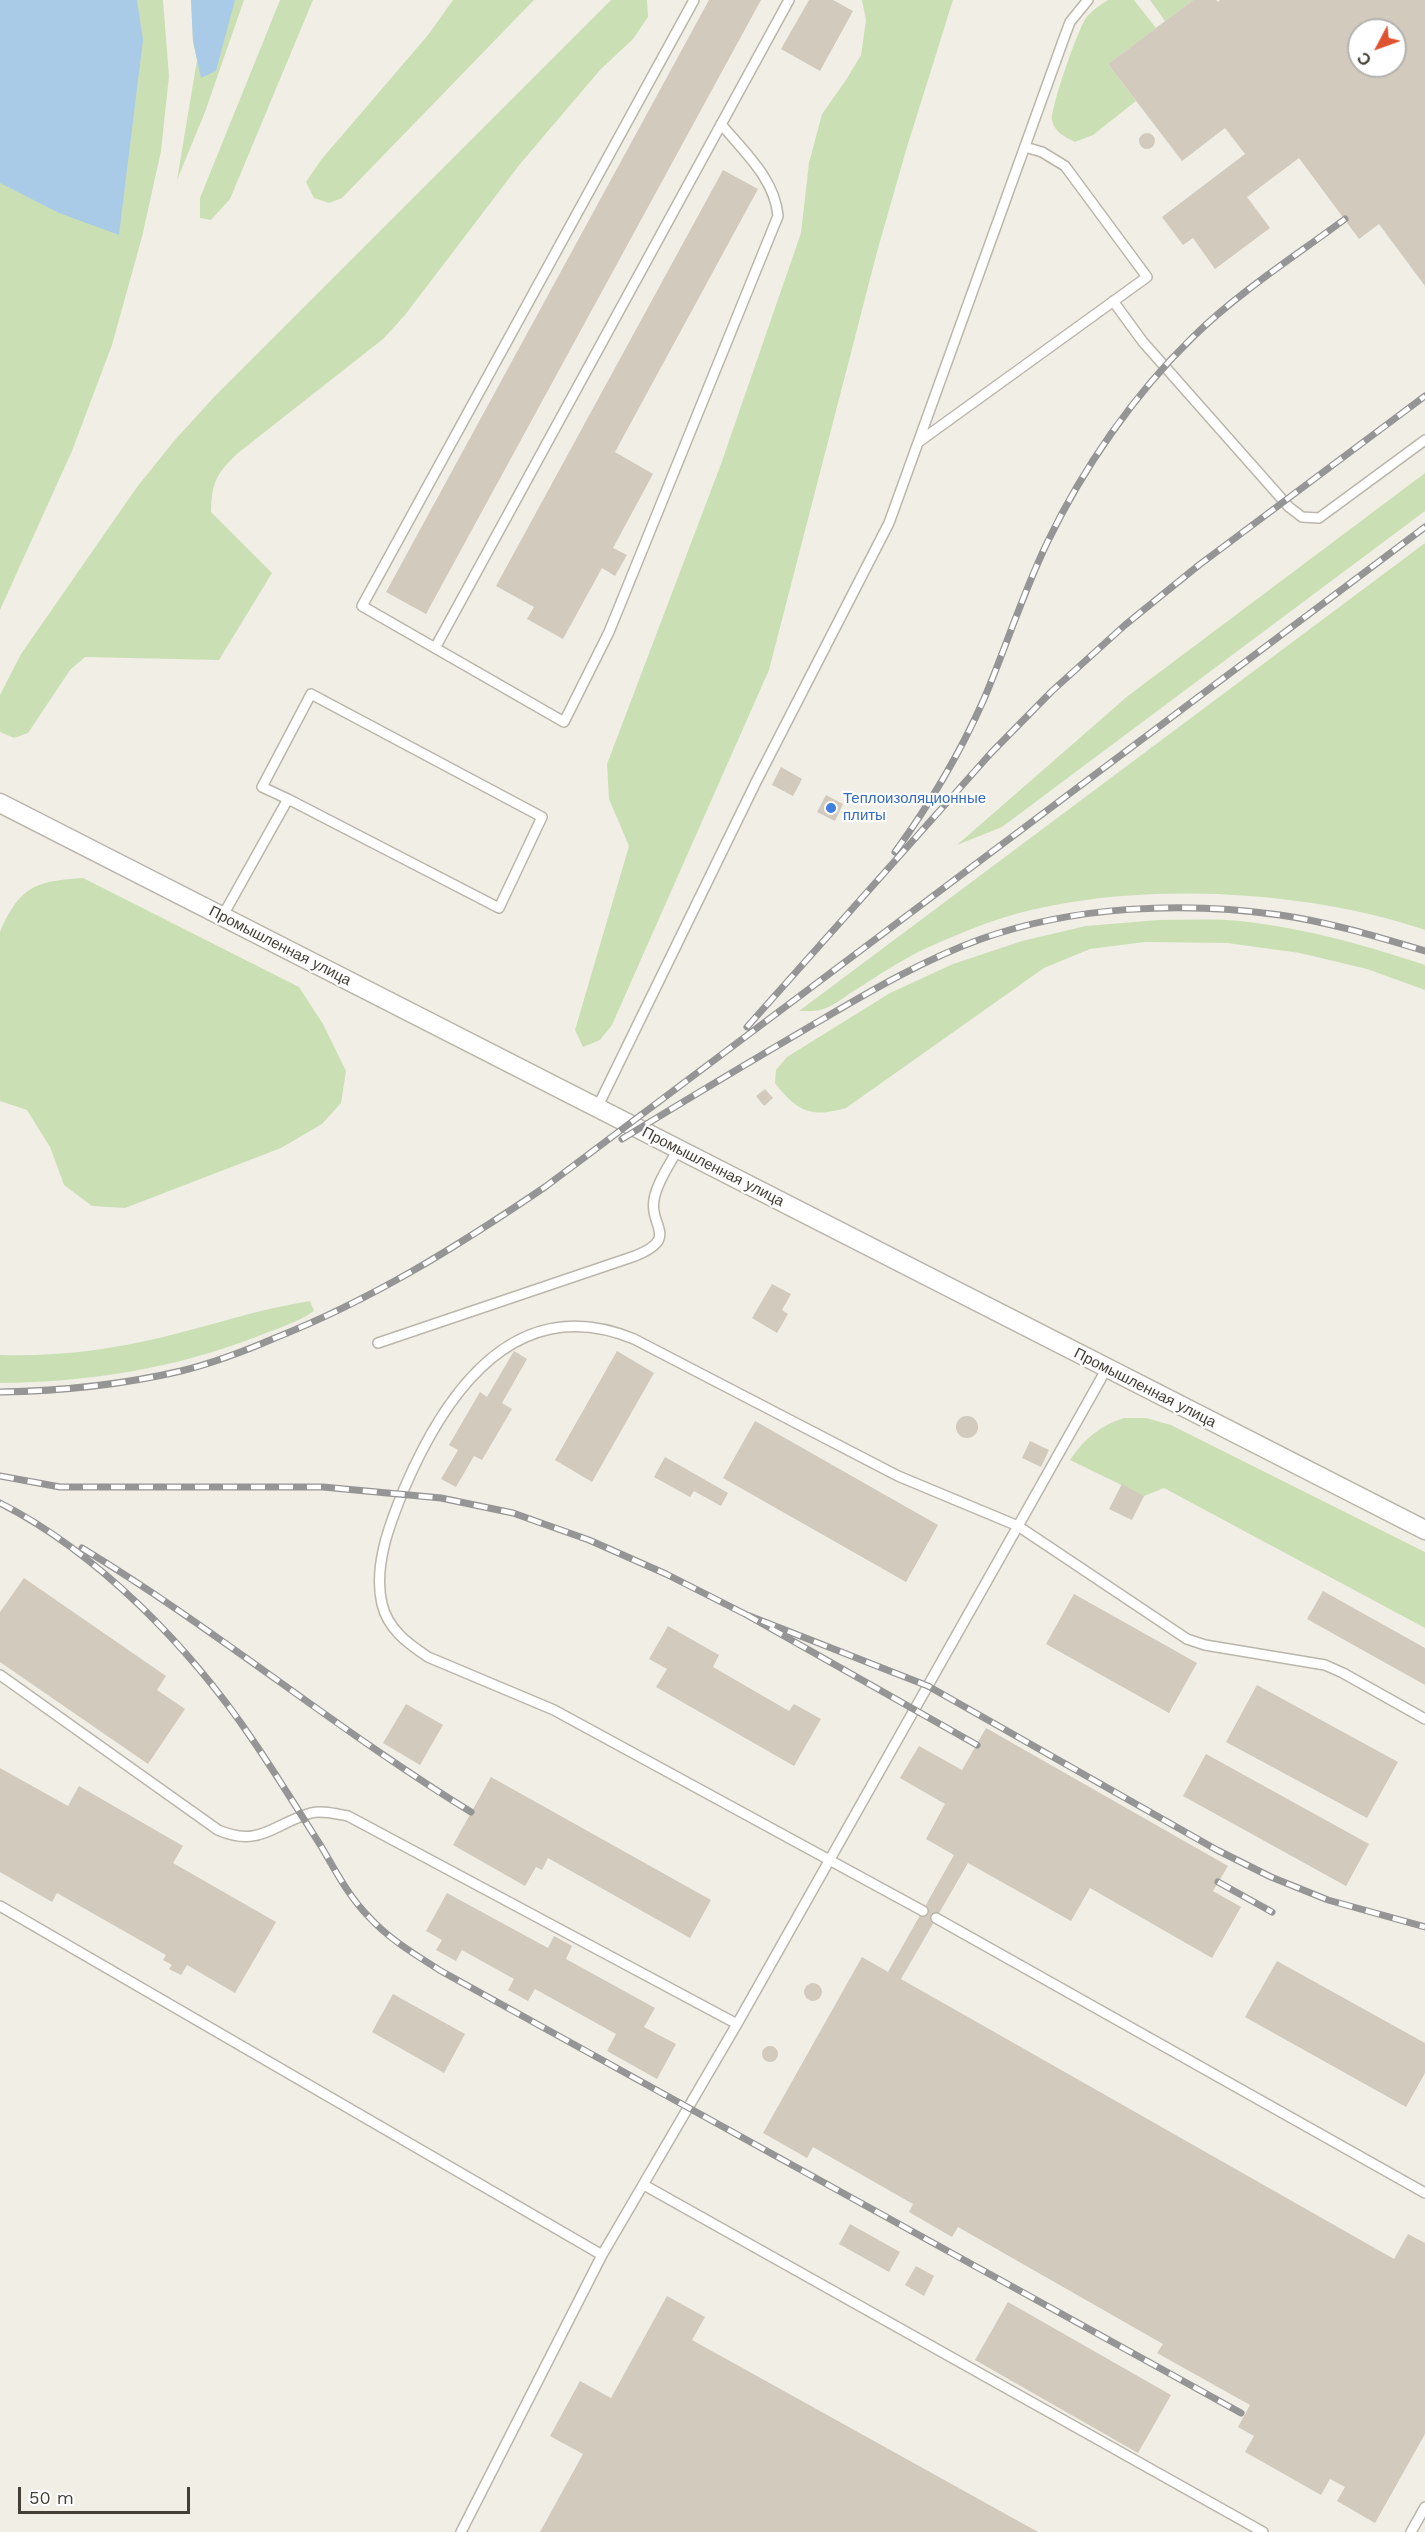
<!DOCTYPE html>
<html>
<head>
<meta charset="utf-8">
<style>
	body { margin:0 }
	#map { position:relative; width:1425px; height:2532px; overflow:hidden; background:#f1eee6; font-family:"Work Sans",sans-serif }
	canvas { display:block }
	.north { position:absolute; left:1347px; top:18px; width:60px; height:60px; box-sizing:border-box; background:#fff; border:2px solid #b4b2af; border-radius:50%; rotate:229deg; font-size:16px; font-weight:700; line-height:24px; text-align:center; color:#433f36 }
	.north::after { content:''; display:block; margin:auto; width:21px; height:27px; background:#df522f; clip-path:polygon(50% 0,100% 100%,50% 72%,0 100%) }
	.scale { position:absolute; left:18px; top:2487px; width:172px; height:27px; box-sizing:border-box; border:3px solid #433f36; border-top:0; padding-left:8px; font-size:18px; line-height:21px; white-space:nowrap; color:#433f36; -webkit-text-stroke:4px #fff; paint-order:stroke }
</style>
</head>
<body>
<div id="map">
<canvas width="1425" height="2532"></canvas>
<div class="north">С</div>
<div class="scale">50 m</div>
</div>
<script>
const c = document.querySelector('canvas').getContext('2d');
c.lineJoin = 'round';
function paint(path, color) {
  c.fillStyle = color;
  c.fill(path, 'evenodd');
}
function stroke(path, color, width, dash) {
  c.strokeStyle = color;
  c.lineWidth = width;
  c.lineCap = dash ? 'butt' : 'round';
  c.setLineDash(dash || []);
  c.stroke(path);
}
function label(font, color, halo, rows, align = 'center') {
  c.font = font + ' "Work Sans",sans-serif';
  c.lineWidth = 4.5;
  c.setLineDash([]);
  c.textBaseline = 'middle';
  c.strokeStyle = halo;
  c.fillStyle = color;
  for (const [text, x, y, turn = 0] of rows) {
    c.save();
    c.translate(x, y);
    c.rotate((+turn || 0) * Math.PI / 180);
    c.textAlign = isNaN(turn) ? turn : align;
    if (halo) c.strokeText(text, 0, 0);
    c.fillText(text, 0, 0);
    c.restore();
  }
}
paint(new Path2D(`
	M0 0H163L169 76 161 151 142 237 112 345 72 451 0 610Z
	M191 0H244L205 112 177 180 197 60 193 41Z
	M280 0H313L230 199 211 220 200 218V198Z
	M453 0H534L342 198 329 203 314 198 306 182 321 160 428 35Z
	M611 0H647L648 17 633 39 600 70 520 164 405 315 383 339 238 453C216 474 212 482 211 512L272 573 219 660 85 657 70 670 28 733 14 738 0 732V695L21 654 137 487 174 441 214 397Z
	M862 0H953L907 147 877 252 769 670 612 1025 600 1040 583 1047 575 1030 629 846 609 799 607 764 721 464 801 233 809 163 822 114 846 80 861 55 866 20Z
	M1108 0H1134L1156 28 1108 64 1136 101 1093 135 1075 142C1065 137 1054 132 1052 120 1050 109 1078 29 1086 18 1091 11 1100 5 1108 0Z
	M1150 0H1193L1165 21Z
	M1425 473V511L1002 827 957 845 1129 695Z
	M1425 543V930C1296 886 1096 877 969 930 950 938 929 946 911 956 890 967 870 981 849 994 842 999 834 1005 826 1008 818 1012 807 1011 799 1011Z
	M83 878 299 987 323 1024 346 1071 341 1103 322 1124 281 1148 125 1208 92 1206 64 1185 50 1147 27 1110 0 1101V932C20 886 36 881 83 878Z
	M1158 920C1181 920 1205 919 1227 920 1295 925 1361 944 1425 965V990L1367 969 1300 953 1227 943 1145 942 1090 949 1044 968 846 1108C812 1118 797 1112 775 1083L776 1070 787 1057 890 993 953 964 1022 941 1086 926Z
	M310 1301 314 1311C297 1323 275 1329 256 1337 173 1369 88 1382 0 1383V1355C52 1357 108 1350 159 1338 210 1326 258 1309 310 1301Z
	M1124 1418H1146L1171 1425 1425 1552V1628L1164 1488 1144 1496 1070 1460C1084 1439 1101 1425 1124 1418Z`), '#cae0b4');
paint(new Path2D(`
	M0 0H137L143 40 119 235 59 213 0 183Z
	M191 0H235L216 71 201 78 193 41Z`), '#aacbe7');
paint(new Path2D(`
	M709 0H761L426 614 386 592Z
	M809 0H833L853 11 820 71 781 49Z
	M1193 0H1216L1218 2 1220 0H1425V286L1379 224 1359 239 1299 158 1247 197 1270 228 1215 269 1193 238 1183 245 1162 217 1245 154 1225 128 1182 161 1108 64ZM1359 30H1395V66H1359Z
	M1139 141a8 8 0 1 1 16 0a8 8 0 1 1-16 0Z
	M723 170 758 189 615 452 653 474 613 548 627 555 615 576 602 568 563 639 527 619 534 607 496 586Z
	M781 767 802 779 793 796 772 785Z
	M826 795 843 804 835 821 817 812Z
	M765 1089 773 1098 764 1106 756 1096Z
	M772 1284 791 1294 782 1310 788 1314 777 1333 752 1318Z
	M514 1351 527 1359 502 1403 512 1409 482 1460 474 1456 456 1487 441 1479 458 1450 449 1445 480 1392 487 1397Z
	M617 1351 654 1373 592 1482 555 1460Z
	M956 1427a11 11 0 1 1 22 0a11 11 0 1 1-22 0Z
	M755 1421 938 1525 906 1582 723 1478Z
	M1030 1441 1049 1450 1041 1467 1022 1458Z
	M665 1457 728 1493 721 1506 694 1491 690 1497 654 1477Z
	M1122 1484 1144 1496 1132 1520 1109 1509Z
	M24 1578 166 1676 157 1690 185 1709 148 1764 0 1662V1612Z
	M1323 1591 1425 1648V1685L1307 1619Z
	M1074 1594 1197 1663 1169 1713 1046 1644Z
	M668 1626 719 1655 713 1667 789 1711 794 1704 821 1719 794 1766 656 1687 667 1669 649 1659Z
	M1257 1685 1398 1762 1367 1818 1226 1742Z
	M406 1704 443 1725 420 1765 383 1743Z
	M986 1728 1228 1866 1213 1891 1241 1907 1212 1958 1090 1888 1071 1921 968 1863 901 1979 1394 2259 1408 2234 1425 2243V2434L1375 2523 1337 2501 1345 2487 1330 2479 1321 2495 1245 2452 1254 2436 1238 2427 1250 2405 1157 2353 1163 2344 958 2227 952 2237 909 2212 913 2204 813 2147 807 2158 763 2133 862 1957 888 1972 954 1855 926 1839 945 1804 900 1778 919 1746 962 1770Z
	M1206 1754 1369 1844 1346 1886 1183 1796Z
	M0 1768 68 1806 79 1786 183 1846 173 1863 276 1922 235 1993 187 1965 181 1975 169 1969 172 1965 163 1960 166 1955 57 1893 52 1902 0 1872Z
	M491 1777 711 1900 690 1938 548 1858 542 1870 536 1867 525 1886 453 1845Z
	M447 1893 548 1948 554 1936 572 1946 566 1959 655 2008 644 2027 676 2044 657 2079 607 2051 616 2034 535 1989 528 2001 508 1990 514 1979 462 1950 456 1961 436 1950 442 1940 426 1931Z
	M1277 1961 1425 2043V2073L1406 2107 1245 2017Z
	M804 1992a9 9 0 1 1 18 0a9 9 0 1 1-18 0Z
	M393 1994 465 2034 444 2073 372 2032Z
	M762 2054a8 8 0 1 1 16 0a8 8 0 1 1-16 0Z
	M850 2224 900 2252 889 2272 839 2244Z
	M916 2266 934 2276 924 2296 905 2285Z
	M667 2296 705 2317 692 2340 1038 2532H540L583 2454 550 2436 580 2381 611 2398Z
	M1008 2302 1171 2395 1138 2453 975 2360Z`), '#d1cabd');
const service = new Path2D(`
	M694 0 362 606 564 722 609 632 778 216C775 179 744 152 721 124
	M1113 301 1143 342 1289 507 1302 517 1319 518 1425 440
	M920 441 1147 277 1065 166 1042 152 1025 147
	M435 648 789 0
	M222 917 288 799 262 787 311 694 542 817 499 908 288 799
	M597 1108 756 782 889 523 1064 38 1070 22 1088 0
	M378 1343 635 1256C682 1237 646 1226 655 1195 659 1179 670 1164 678 1149
	M0 1675 218 1830C260 1848 273 1824 311 1813 322 1810 336 1814 348 1816L737 2024
	M0 1906 602 2255 737 2024 1018 1526 1187 1639 1205 1645 1325 1665 1343 1673 1425 1719
	M923 1911 554 1710 428 1657C407 1643 388 1629 382 1604 373 1566 390 1523 404 1489 445 1393 515 1290 634 1339L898 1476 1018 1526 1107 1368
	M936 1918 1425 2193
	M644 2185 1263 2532
	M461 2532 602 2255
	M1411 2532 1425 2507`);
const minor = new Path2D(`
	M0 803 1425 1530`);
stroke(service, '#bbb6aa', 12);
stroke(minor, '#bbb6aa', 21);
stroke(service, '#fff', 9);
stroke(minor, '#fff', 18);
const rail = new Path2D(`
	M895 852C930 804 960 753 984 699 1006 647 1023 593 1047 543 1083 468 1134 394 1194 336 1239 292 1294 257 1345 219
	M747 1027 991 753 1052 691 1125 625 1199 565 1425 396
	M622 1139C686 1100 751 1061 816 1023 869 992 923 960 981 939 1074 906 1183 901 1280 915 1329 922 1378 937 1425 951
	M0 1392C61 1391 121 1385 181 1371 213 1363 245 1351 275 1338 373 1299 458 1246 545 1187L1425 527
	M0 1476 60 1487H323L441 1498 513 1513 589 1540 666 1574 747 1615
	M0 1503C99 1553 191 1649 252 1739 276 1774 298 1810 321 1846 335 1870 349 1897 369 1917 390 1940 416 1955 441 1971L1241 2413
	M82 1548C216 1629 337 1730 471 1812
	M977 1745 747 1615 928 1686 1217 1850 1271 1877 1328 1900 1425 1927
	M1218 1882 1272 1912`);
stroke(rail, '#959595', 7);
stroke(rail, '#fff', 4.5, [14]);
for (const [x, y, r, color] of [
	[831,808,6,"#3f7fe0"]
]) {
  const dot = new Path2D();
  dot.arc(x, y, r, 0, 2 * Math.PI);
  c.fillStyle = color;
  c.fill(dot);
  stroke(dot, '#fff', 2);
}
label('15px', '#366cbe', '#fff', [
	["Теплоизоляционные",843,799],
	["плиты",843,816]
], 'left');
label('15px', '#433f36', '#fff', [
	["Промышленная улица",280,946,27],
	["Промышленная улица",713,1167,27],
	["Промышленная улица",1145,1388,27]
]);
</script>
</body>
</html>
